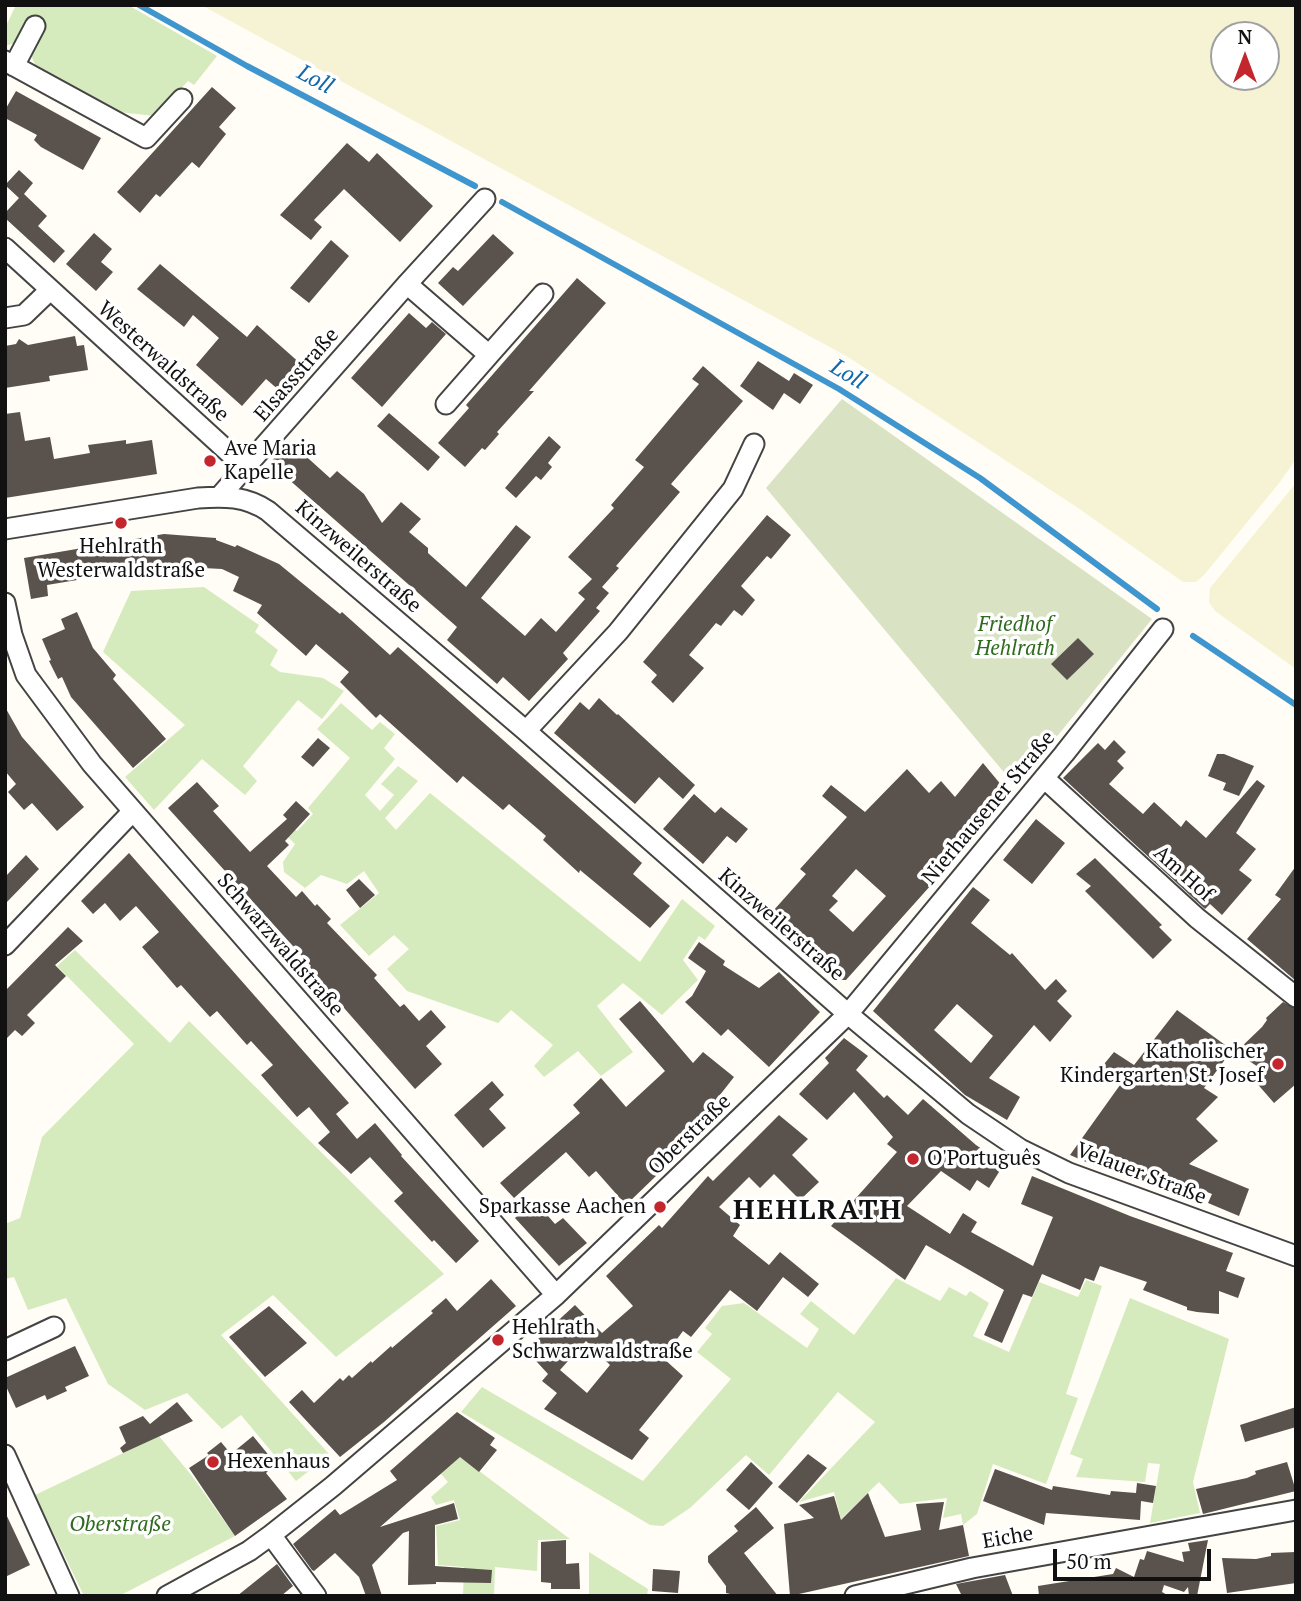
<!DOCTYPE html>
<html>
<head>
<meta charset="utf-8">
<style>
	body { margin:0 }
	#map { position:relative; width:1301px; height:1601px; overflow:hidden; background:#fffdf5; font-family:"PT Serif",serif }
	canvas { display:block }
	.frame { position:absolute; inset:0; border:7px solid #111; pointer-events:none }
	.north { position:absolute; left:1210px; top:21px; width:70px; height:70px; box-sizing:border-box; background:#fff; border:2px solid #a0a0a0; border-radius:50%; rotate:0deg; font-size:19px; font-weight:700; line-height:28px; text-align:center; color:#111 }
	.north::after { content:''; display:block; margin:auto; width:24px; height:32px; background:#c4262e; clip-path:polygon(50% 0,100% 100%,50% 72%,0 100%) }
	.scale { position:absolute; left:1053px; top:1549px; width:158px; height:32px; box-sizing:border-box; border:4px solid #111; border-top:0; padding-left:9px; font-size:21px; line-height:24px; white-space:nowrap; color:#111; -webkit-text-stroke:5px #fff; paint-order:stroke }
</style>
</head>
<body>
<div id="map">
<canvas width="1301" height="1601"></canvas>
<div class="frame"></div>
<div class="north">N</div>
<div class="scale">50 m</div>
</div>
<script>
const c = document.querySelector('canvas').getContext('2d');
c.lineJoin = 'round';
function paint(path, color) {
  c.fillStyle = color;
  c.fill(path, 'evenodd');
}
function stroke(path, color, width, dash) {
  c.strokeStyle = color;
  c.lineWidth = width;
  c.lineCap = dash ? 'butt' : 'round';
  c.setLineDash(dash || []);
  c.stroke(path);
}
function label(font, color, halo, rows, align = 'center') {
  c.font = font + ' "PT Serif",serif';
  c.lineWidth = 7;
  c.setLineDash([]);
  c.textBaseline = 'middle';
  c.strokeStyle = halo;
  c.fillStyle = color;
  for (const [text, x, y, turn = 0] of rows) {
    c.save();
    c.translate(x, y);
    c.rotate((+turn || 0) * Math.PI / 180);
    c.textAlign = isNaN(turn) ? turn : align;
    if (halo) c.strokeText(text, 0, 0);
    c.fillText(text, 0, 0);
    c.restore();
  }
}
paint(new Path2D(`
	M201 5H1296V459L1280 482 1204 575 1196 582H1183L1078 508 848 357ZM1224 35H1266V77H1224Z
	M1296 483V669L1215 611 1209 602 1210 588Z`), '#f6f3d4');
paint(new Path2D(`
	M16 5H128L217 56 194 85 188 81 155 116 119 112 39 69C24 54 36 39 43 23L28 19 15 43 5 46V28Z
	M204 587 259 625 255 632 278 650 270 665 280 672 323 678 344 691 322 719 298 700 243 766 257 781 245 795 202 759 154 810 125 777 185 725 103 652 131 591Z
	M341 703 372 730 380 722 395 734 384 748 395 759 365 795 380 811 394 795 381 784 398 766 418 781 385 818 396 830 430 793 640 962 682 899 715 926 705 940 699 936 683 960 698 980 662 1015 623 983 597 1006 633 1052 601 1076 578 1051 544 1077 534 1066 553 1045 511 1010 498 1023 407 991 387 969 409 949 394 935 369 956 340 925 379 893 364 871 347 884 321 875 305 888 284 872 283 862 295 844 285 834 291 827 297 831 313 814 308 808 350 758 317 729Z
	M75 950 170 1043 189 1021 444 1274 336 1357 273 1295 221 1335 330 1455 296 1481 241 1415 222 1429 187 1393 145 1410 108 1384 66 1298 28 1310 14 1277 5 1279V1224L20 1218 42 1137 134 1044 57 966Z
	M896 1278 940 1301 949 1287 966 1296 970 1291 989 1303 973 1336 1009 1352 1039 1282 1078 1297 1086 1280 1102 1286 1066 1394 1078 1398 1046 1484 993 1464 977 1514 963 1525 961 1514 943 1518 947 1498 900 1504 879 1482 841 1519 834 1492 799 1502 875 1422 838 1392 769 1475 746 1455 690 1508 663 1526 650 1525 461 1412 482 1387 643 1481 731 1379 697 1352 712 1334 705 1328 722 1306 744 1303 807 1348 819 1329 800 1314 811 1301 854 1335Z
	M1130 1298 1229 1339 1193 1482 1200 1513 1150 1523 1160 1464 1148 1463 1145 1482 1076 1477 1083 1459 1070 1454Z
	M431 1435 570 1539 538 1540 537 1571 495 1567 494 1596H463L464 1567 438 1565 436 1526 460 1520 454 1500 436 1505 431 1497 448 1482 417 1447Z
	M159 1436 192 1476 235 1536 119 1596H84L35 1495Z
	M589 1552 648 1589 647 1595 589 1596Z`), '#d5ebbd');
paint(new Path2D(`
	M842 399 1152 619 1050 745 1012 782 766 488Z`), '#d9e3c4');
stroke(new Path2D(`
	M139 5 247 66 475 186
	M502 202 839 389 980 478 1157 609
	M1193 636 1296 705`), '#3f96cf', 6);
paint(new Path2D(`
	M212 87 236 108 219 127 226 134 199 168 192 162 160 197 156 194 140 213 117 192Z
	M16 91 101 138 83 170 41 147 34 140 37 135 5 118V110Z
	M347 143 369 162 377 153 433 206 400 242 344 189 314 220 322 227 311 240 280 215Z
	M19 170 33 183 24 194 47 216 38 226 65 251 54 263 5 218V213L19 198 5 185Z
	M94 233 112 249 101 262 113 272 96 291 66 264Z
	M493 234 514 253 463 306 438 283 453 267 458 271Z
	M331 240 349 256 309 303 290 288Z
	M160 264 247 337 257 325 302 365 280 391 266 379 242 406 196 365 219 338 193 315 184 327 137 289Z
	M577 278 606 303 529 391H534L497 432 499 434 485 450 482 448 465 467 438 443 469 408 466 405Z
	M409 313 426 328 432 322 446 334 382 407 351 378Z
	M75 336 77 346 84 345 88 370 49 376 50 381 5 388V346L16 344 19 339 28 345Z
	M758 361 789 381 794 373 813 385 800 404 784 393 773 410 740 386Z
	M703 366 743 401 671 484 680 492 616 566 619 568 602 587 609 593 596 608 600 611 563 653 568 659 529 701 503 677 497 684 447 640 457 627 270 463 289 441 330 478 337 471 364 494 382 523 401 502 421 519 409 532 428 548V553L466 587 516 525 531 537 481 598 525 636 541 618 556 632 585 599 578 593 592 579 568 557 614 508 611 505 644 467 635 460 699 384 692 379Z
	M20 412 25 441 50 437 54 459 90 453 88 445 126 440V444L152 440 157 474 5 498V414Z
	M389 413 440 457 428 471 377 426Z
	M549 436 561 447 548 463 552 467 541 480 536 476 516 498 505 488Z
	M767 515 791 535 771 559 767 556 741 586 755 600 742 616 734 610 721 626 716 623 689 655 704 668 673 703 651 682 657 675 643 662Z
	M164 534 216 538V540L235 547 237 545 279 564 340 614 342 612 390 655 398 647 642 863 633 874 670 906 650 928 580 870 579 873 543 840 546 836 509 804 503 810 463 776 457 783 380 714 376 718 340 682 349 672 316 644 306 656 257 613 262 605 233 591 239 577 222 569 203 568 202 577 182 575 179 563 47 585 48 596 31 599 24 558Z
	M77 612 93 648 116 675 113 679 166 739 133 768 71 697 62 677 58 679 49 661 51 660 42 639 65 629 61 619Z
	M1078 638 1094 654 1067 680 1051 664Z
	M599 698 617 715 618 714 695 785 683 799 659 777 635 804 554 733 580 702 589 710Z
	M5 707 22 737 84 807 57 831 32 803 24 810 8 792 16 784 5 771Z
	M318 738 330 748 313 767 301 757Z
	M1114 740 1126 752 1117 761 1124 768 1109 784 1143 814 1154 802 1181 827 1186 820 1206 838 1257 780 1265 786 1236 833 1256 849 1239 870 1252 880 1222 915 1210 904 1205 909 1063 778 1098 743 1105 750Z
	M1217 754H1224L1254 766 1239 796 1223 790 1226 783 1208 776Z
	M983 763 1007 792 940 875 846 980H833L765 920 806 874 800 869 847 817 822 796 831 785 865 812 907 769 929 793 941 781 955 797ZM856 869 886 896 853 932 829 910 838 901 832 896Z
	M197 782 219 806 213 811 250 852 287 819 283 815 296 801 310 814 285 841 289 845 267 866 296 897 302 891 315 906 317 904 331 919 327 923 377 975 374 978 400 1007 404 1004 419 1021 431 1010 446 1027 426 1046 442 1064 415 1089 309 968 311 966 168 808Z
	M694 794 715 813 721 807 748 829 736 843 727 836 703 864 663 829Z
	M1036 819 1065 843 1032 884 1003 860Z
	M129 853 349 1103 336 1114 357 1139 375 1123 402 1155 401 1156 479 1241 456 1263 434 1240 432 1242 394 1201 403 1193 370 1157 351 1174 318 1143 330 1132 309 1107 297 1117 261 1075 273 1065 251 1041 247 1045 217 1011 210 1017 181 985 177 988 142 947 159 932 136 906 120 921 105 903 93 914 81 901Z
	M26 855 39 869 5 904V877Z
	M1095 858 1162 925 1159 927 1172 940 1153 959 1085 891 1091 886 1076 874Z
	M1296 866V981L1247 939 1281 899 1275 895Z
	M359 879 375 895 360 908 346 890Z
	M973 887 990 900 971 923 1010 955 1012 953 1045 990 1056 979 1067 991 1057 1001 1072 1016 1050 1042 1034 1025 989 1078 1020 1097 1007 1120 965 1095 873 1011ZM957 1004 993 1036 971 1063 934 1030Z
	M68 927 83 941 55 965 66 976 27 1015 35 1023 22 1036 15 1030 5 1040V991Z
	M699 942 725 961 723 965 759 988 779 972 820 1012 769 1067 728 1029 721 1036 685 1002 692 996 706 971 688 958Z
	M640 1001 693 1063 703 1052 734 1077 709 1109 717 1117 626 1205 596 1171 589 1177 566 1152 514 1198 500 1183 580 1113 573 1105 601 1078 626 1107 665 1071 619 1019Z
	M1283 1002 1296 1009V1084L1274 1103 1254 1080 1264 1071 1236 1052 1262 1027 1267 1020 1266 1018Z
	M1177 1010 1232 1050 1204 1088 1218 1097 1196 1119 1218 1141 1189 1164 1249 1189 1239 1216 1208 1203 1212 1194 1179 1181 1172 1189 1100 1168 1070 1155 1120 1085 1100 1069 1114 1052 1134 1065Z
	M844 1038 868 1056 856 1070 884 1098 887 1095 908 1115 923 1099 976 1145 1004 1164 989 1188 977 1180 970 1191 941 1171 907 1206 950 1234 963 1213 977 1222 971 1232 1033 1266 1053 1217 1021 1204 1032 1176 1130 1216 1233 1253 1226 1271 1245 1278 1238 1298 1219 1291V1314L1197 1312 1187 1310V1307L1143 1290 1147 1282 1100 1266 1094 1281 1085 1278 1080 1290 1042 1274 1032 1297 1023 1294 1002 1343 984 1335 1004 1290 926 1245 905 1280 831 1226 897 1152 887 1144 893 1137 854 1092 827 1120 799 1094 829 1063 825 1058Z
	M492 1081 504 1095 489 1109 506 1128 483 1148 454 1115Z
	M779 1115 808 1139 792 1155 819 1182 800 1200 774 1174 760 1188 749 1177 719 1207 740 1225 733 1236 769 1265 780 1252 819 1284 808 1297 783 1277 757 1311 730 1290 691 1337 683 1331 663 1358 683 1376 639 1430 649 1438 632 1460 544 1409 557 1393 542 1381 548 1374 526 1350 575 1305 602 1333 633 1306 606 1276 659 1225 662 1228 708 1176 713 1181ZM586 1341 610 1365 587 1393 560 1370Z
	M534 1200 555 1224 563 1218 587 1243 559 1266 515 1218Z
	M491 1279 516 1306 384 1422 340 1457 289 1402 302 1390 314 1403 340 1378 343 1381 349 1375 352 1378 371 1361 372 1363 391 1346 392 1348 433 1313 431 1311 446 1298 457 1311Z
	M269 1306 307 1343 265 1377 229 1337Z
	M75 1346 89 1376 65 1387 67 1391 47 1400 45 1395 16 1408 5 1384V1378Z
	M177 1402 193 1421 123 1453 120 1448 126 1443 119 1427 143 1416 150 1424Z
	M1296 1407V1427L1245 1442 1240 1425Z
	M457 1412 495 1438 490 1445 497 1450 479 1472 460 1457 380 1527 454 1503 458 1519 435 1525V1566L492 1570 491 1583 436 1582V1584L408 1585 409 1531 403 1533 372 1565 382 1596H366L359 1577 335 1553 314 1571 312 1570 293 1544 335 1509 340 1515 397 1480 390 1471Z
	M253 1436 276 1464 266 1473 287 1499 235 1536 189 1468 209 1455 207 1453 221 1442 231 1454Z
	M808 1454 827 1468 797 1503 778 1487Z
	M751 1462 773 1483 749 1510 726 1490Z
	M1287 1462 1296 1491 1203 1514 1196 1489 1247 1478 1256 1474 1255 1471Z
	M995 1469 1052 1490 1053 1486 1110 1495 1111 1491 1136 1493 1137 1483 1156 1486 1153 1503 1141 1501 1140 1520 1046 1513 1044 1525 983 1501Z
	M868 1493 885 1537 921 1530 916 1504 944 1502 939 1530 963 1525 969 1556 790 1596 784 1524 814 1518 799 1505 834 1496 841 1520Z
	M756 1507 774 1528 744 1553 778 1596H739L726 1593V1586L708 1562V1556L738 1531 734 1526Z
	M5 1512 30 1565 5 1577Z
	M566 1540V1564L579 1563 580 1589H551V1583L541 1582V1542Z
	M1208 1540 1197 1596H1189L1188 1587 1184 1592 1164 1585 1162 1592 1169 1596H1039L1038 1586 1113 1574 1116 1568 1134 1577 1140 1559 1144 1560 1147 1551 1184 1562 1182 1552 1190 1551 1188 1543Z
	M1296 1552V1583L1227 1593 1222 1558 1256 1559 1271 1556V1553Z
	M277 1564 293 1586 281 1596H237Z
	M653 1569 680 1571 678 1593 652 1591Z
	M1005 1575 1013 1596H962L956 1584Z`), '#5a524d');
const minor = new Path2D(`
	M5 61 146 138 182 99
	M14 66 35 26
	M5 248 246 468
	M407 284 489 355 543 294
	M5 318 24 315 50 290
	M446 404 489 355
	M220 496 407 284 485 199
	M5 529 198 498C224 496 246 496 268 511L526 731 848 1014 968 1114 1020 1149 1069 1173 1296 1256
	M5 603 12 635 26 675 92 764 556 1295
	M526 731 618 632 733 489 754 444
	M1044 778 1197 918 1296 997
	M5 945 133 811
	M5 1350 54 1327
	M5 1455 69 1596
	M271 1535 316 1596
	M167 1596 249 1551 271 1535 333 1486 556 1295 848 1014 1064 754 1163 629
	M855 1596 972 1568 1296 1510`);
stroke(minor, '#444', 23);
stroke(minor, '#fff', 19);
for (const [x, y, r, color] of [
	[210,461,7,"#c4262e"],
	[121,523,7,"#c4262e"],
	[1278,1064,7,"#c4262e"],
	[913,1159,7,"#c4262e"],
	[660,1207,7,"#c4262e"],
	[498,1340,7,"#c4262e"],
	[213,1462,7,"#c4262e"]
]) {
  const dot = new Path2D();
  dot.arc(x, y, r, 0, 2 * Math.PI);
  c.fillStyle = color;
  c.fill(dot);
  stroke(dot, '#fff', 2.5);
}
label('21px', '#111', '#fff', [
	["Westerwaldstraße",163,362,42],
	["Elsassstraße",297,375,-49],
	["Kinzweilerstraße",358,557,41],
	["Nierhausener Straße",989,808,-50],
	["Am Hof",1183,874,42],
	["Kinzweilerstraße",781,925,41],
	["Schwarzwaldstraße",280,945,49],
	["Oberstraße",690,1135,-44],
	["Velauer Straße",1141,1174,21],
	["Eiche",1008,1538,-10]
]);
label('21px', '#111', '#fff', [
	["Ave Maria",224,449],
	["Kapelle",224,473],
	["Hehlrath",121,547,"center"],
	["Westerwaldstraße",121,571,"center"],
	["Katholischer",1264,1052,"right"],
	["Kindergarten St. Josef",1264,1076,"right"],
	["O'Português",927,1159],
	["Sparkasse Aachen",646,1207,"right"],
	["Hehlrath",512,1328],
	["Schwarzwaldstraße",512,1352],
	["Hexenhaus",227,1462]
], 'left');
label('italic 21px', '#2f6b1f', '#fff', [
	["Friedhof",1015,625],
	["Hehlrath",1015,649],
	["Oberstraße",120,1525]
]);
label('italic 23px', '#1768a6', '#fff', [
	["Loll",315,80,28],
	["Loll",848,375,31]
]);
c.letterSpacing = '2px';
label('bold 28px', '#111', '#fff', [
	["HEHLRATH",818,1211]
]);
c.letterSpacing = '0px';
</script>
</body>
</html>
